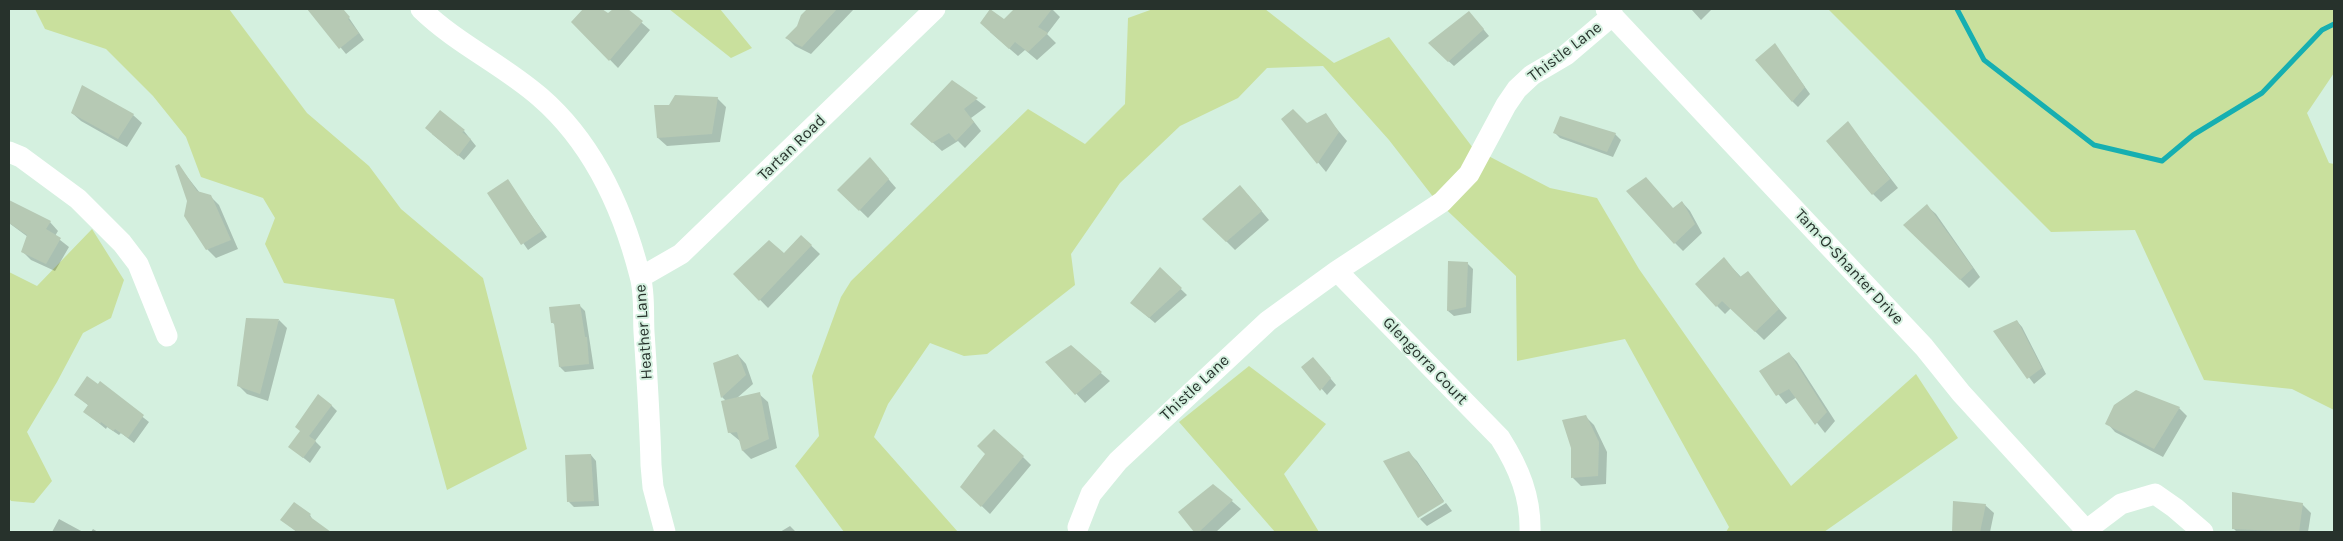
<!DOCTYPE html>
<html>
<head>
<meta charset="utf-8">
<style>
	body { margin:0 }
	#map { position:relative; width:2343px; height:541px; overflow:hidden; background:#d4f0df; font-family:Karla,sans-serif }
	canvas { display:block }
	.frame { position:absolute; inset:0; border:10px solid #27322c; pointer-events:none }
</style>
</head>
<body>
<div id="map">
<canvas width="2343" height="541"></canvas>
<div class="frame"></div>
</div>
<script>
const c = document.querySelector('canvas').getContext('2d');
c.lineJoin = 'round';
function paint(path, color) {
  c.fillStyle = color;
  c.fill(path, 'evenodd');
}
function stroke(path, color, width, dash) {
  c.strokeStyle = color;
  c.lineWidth = width;
  c.lineCap = dash ? 'butt' : 'round';
  c.setLineDash(dash || []);
  c.stroke(path);
}
function label(font, color, halo, rows, align = 'center') {
  c.font = font + ' Karla,sans-serif';
  c.lineWidth = 4;
  c.setLineDash([]);
  c.textBaseline = 'middle';
  c.strokeStyle = halo;
  c.fillStyle = color;
  for (const [text, x, y, turn = 0] of rows) {
    c.save();
    c.translate(x, y);
    c.rotate((+turn || 0) * Math.PI / 180);
    c.textAlign = isNaN(turn) ? turn : align;
    if (halo) c.strokeText(text, 0, 0);
    c.fillText(text, 0, 0);
    c.restore();
  }
}
paint(new Path2D(`
	M35 9H229L307 113 369 166 401 209 483 278 527 449 447 490 394 299 284 283 265 244 275 218 263 198 201 177 186 137 153 96 106 49 45 29Z
	M669 9H720L752 48 731 58Z
	M1153 9H1265L1334 63 1389 37 1473 148 1550 188 1597 198 1639 269 1791 486 1916 374 1958 438 1824 532H1726L1729 527 1625 339 1517 361 1516 276 1434 198 1389 140 1323 66 1267 68 1238 98 1180 126 1120 183 1071 254 1075 285 987 354 964 356 930 343 888 404 874 437 958 532H844L795 466 819 436 812 376 841 297 851 281 1028 109 1085 144 1125 104 1128 18Z
	M1828 9H2334V73L2307 113 2329 163 2334 164V410L2292 389 2204 380 2135 230 2051 232Z
	M92 229 124 280 111 318 83 333 57 382 27 432 52 481 34 503 11 501 9 498V272L37 286Z
	M1249 366 1326 424 1284 474 1319 532H1275L1179 422Z`), '#c9e09d');
paint(new Path2D(`
	M311 9H343L364 40 346 54 310 10Z
	M584 9H600L608 14 615 9H626L650 30 618 68 573 22Z
	M809 9H854L811 54 795 46 787 38 798 27 802 16Z
	M1016 9H1052L1060 17 1047 34 1056 43 1037 60 1025 50 1018 56 990 32Z
	M1691 9H1712L1701 20Z
	M1475 19 1489 36 1454 66 1435 49Z
	M1775 45 1810 94 1798 107 1792 101Z
	M952 81 986 107 971 118 981 131 965 148 958 141 942 151 921 132Z
	M717 98 726 107 720 142 667 146 658 138 670 107Z
	M72 113 133 115 142 123 127 147 81 121Z
	M1325 115 1347 141 1326 172 1283 120 1307 124Z
	M1848 123 1898 188 1881 202 1873 194Z
	M464 131 476 146 464 160 432 134Z
	M1554 132 1615 134 1621 140 1613 157 1560 138Z
	M178 165 200 193 211 197 219 205 238 249 216 258 207 249 188 201Z
	M878 167 896 188 868 218 839 190Z
	M507 181 547 237 528 250 489 194Z
	M1248 195 1269 220 1235 250 1204 219Z
	M1682 202 1690 211 1702 233 1683 251 1675 243 1674 209Z
	M13 203 50 222 58 231 55 236 69 247 55 271 31 260 23 252 28 237 9 223V210Z
	M1927 206 1936 214 1980 277 1969 288 1905 225Z
	M801 236 820 254 768 308 735 274 784 254Z
	M1724 259 1741 277 1748 273 1787 318 1764 340 1731 308 1725 314 1717 306Z
	M1467 263 1473 269 1471 313 1454 316 1448 311Z
	M1160 269 1187 295 1155 323 1132 303Z
	M579 305 585 311 594 369 565 372 560 367 556 326 552 322Z
	M279 320 287 328 268 401 247 394 238 385Z
	M2017 321 2022 327 2046 374 2034 384 1995 332Z
	M1071 347 1110 381 1085 403 1047 362Z
	M1789 353 1797 362 1835 421 1825 433 1797 397 1786 404 1761 372Z
	M738 355 746 364 753 384 737 398 759 394 768 402 777 448 751 459 743 451 740 441 729 432 726 401 722 397Z
	M1319 365 1336 385 1327 395 1303 367Z
	M100 383 149 422 134 443 121 433 119 435 107 427 106 429 85 412 89 406 76 395Z
	M331 405 337 411 315 441 321 447 310 463 290 447Z
	M2179 408 2187 416 2163 457 2115 432 2107 423Z
	M1585 416 1594 425 1607 452 1606 484 1581 486 1573 478 1572 447Z
	M1408 452 1417 461 1444 501 1419 516V518L1385 462Z
	M987 454 1023 457 1031 465 990 514 962 487Z
	M591 455 596 461 599 506 574 507 569 502Z
	M1213 485 1241 509 1216 532H1195L1180 512Z
	M1954 502 1985 505 1994 513 1990 532H1953Z
	M1446 503 1452 511 1427 526 1420 519Z
	M2302 504 2311 513 2308 532H2237L2233 528Z
	M310 515 314 522 328 532H297L282 520Z
	M59 519 83 532H52Z
	M790 526 796 532H780Z
	M93 529 98 532H91Z`), '#0003');
stroke(new Path2D(`
	M1957 9 1984 60 2094 145 2162 161 2193 135 2262 93 2322 30 2334 24`), '#16afb1', 5);
paint(new Path2D(`
	M307 9H343L350 17 348 19 359 33 339 49Z
	M583 9H602L608 13 613 9H628L643 21 609 61 571 22Z
	M807 9H837L802 47 785 38 797 26 801 15Z
	M990 9 1004 19 1014 9H1052L1038 27 1048 33 1028 52 1015 42 1009 49 980 23Z
	M1469 11 1484 29 1448 62 1428 43Z
	M1775 43 1805 87 1792 102 1755 60Z
	M952 80 978 98 964 109 974 122 956 141 949 133 932 143 910 124Z
	M82 85 134 114 118 139 71 113Z
	M675 95 718 97 712 134 657 138 654 105H669Z
	M1293 109 1307 123 1326 113 1339 132 1317 164 1281 119Z
	M440 110 465 130 462 132 471 139 458 156 425 128Z
	M1560 116 1616 133 1607 152 1553 133Z
	M1848 121 1890 179 1872 195 1826 141Z
	M870 157 889 179 859 211 837 190Z
	M179 164 197 191 211 195 231 240 206 250 184 216 187 201 175 166Z
	M1646 177 1673 208 1682 201 1695 224 1674 244 1626 191Z
	M508 179 542 231 521 245 487 193Z
	M1240 185 1262 211 1226 242 1202 219Z
	M9 200 51 221 46 229 61 238 46 264 21 252 27 235 9 223Z
	M1927 204 1973 268 1960 280 1903 225Z
	M801 235 812 245 759 301 733 274 769 240 784 253Z
	M1724 257 1740 277 1748 271 1779 309 1755 332 1722 301 1716 307 1695 284Z
	M1448 261 1468 262 1466 307 1447 311Z
	M1160 267 1182 288 1149 318 1130 303Z
	M580 304 585 337H587L589 364 559 367 554 323H551L549 307Z
	M246 318 279 319 260 394 237 386Z
	M2017 320 2042 368 2027 379 1993 331Z
	M1071 345 1102 372 1075 395 1045 362Z
	M1789 352 1827 412 1815 425 1789 389 1776 396 1759 371Z
	M738 354 746 375 721 398 713 363Z
	M1313 357 1331 378 1320 391 1301 367Z
	M87 376 98 384 100 381 144 415 128 438 115 429 113 431 101 422 100 424 83 412 88 405 74 395Z
	M2136 390 2180 407 2154 449 2105 424 2114 405Z
	M760 392 769 439 742 451 737 432 728 433 721 401Z
	M318 394 332 405 309 436 316 441 303 458 288 447 300 431 295 427Z
	M1586 415 1599 442 1598 476 1571 478V448L1562 420Z
	M994 429 1024 456 981 507 960 487 985 454 977 446Z
	M1409 451 1444 502 1418 518 1383 461Z
	M591 454 594 501 567 502 565 455Z
	M1213 484 1233 500 1199 532H1194L1178 512Z
	M2232 492 2303 503 2299 532 2232 529Z
	M1953 501 1986 504 1980 532H1952Z
	M294 502 311 514 309 516 331 532H297L280 520Z`), '#b6c9b4');
stroke(new Path2D(`
	M421 9C457 44 502 64 540 97 593 143 623 209 640 276 645 293 643 315 644 332 647 377 650 421 651 465L653 487 665 532
	M1606 9 1924 347 1961 393 2086 530
	M9 152 21 157 78 199 122 243 138 264 167 336
	M1337 271 1500 438C1519 468 1531 497 1530 532
	M641 277 681 254 935 9
	M1078 527 1091 494 1118 461 1268 321 1337 271 1442 202 1469 174 1506 105 1517 89 1532 75 1566 55 1613 15
	M2084 532 2121 504 2155 494 2175 508 2203 532`), '#fff', 21);
label('16px', '#27322c', '#d4f0df', [
	["Thistle Lane",1565,52,-37],
	["Tartan Road",792,148,-44],
	["Tam-O-Shanter Drive",1849,267,47],
	["Heather Lane",644,332,-94],
	["Glengorra Court",1425,361,46],
	["Thistle Lane",1195,388,-43]
]);
</script>
</body>
</html>
